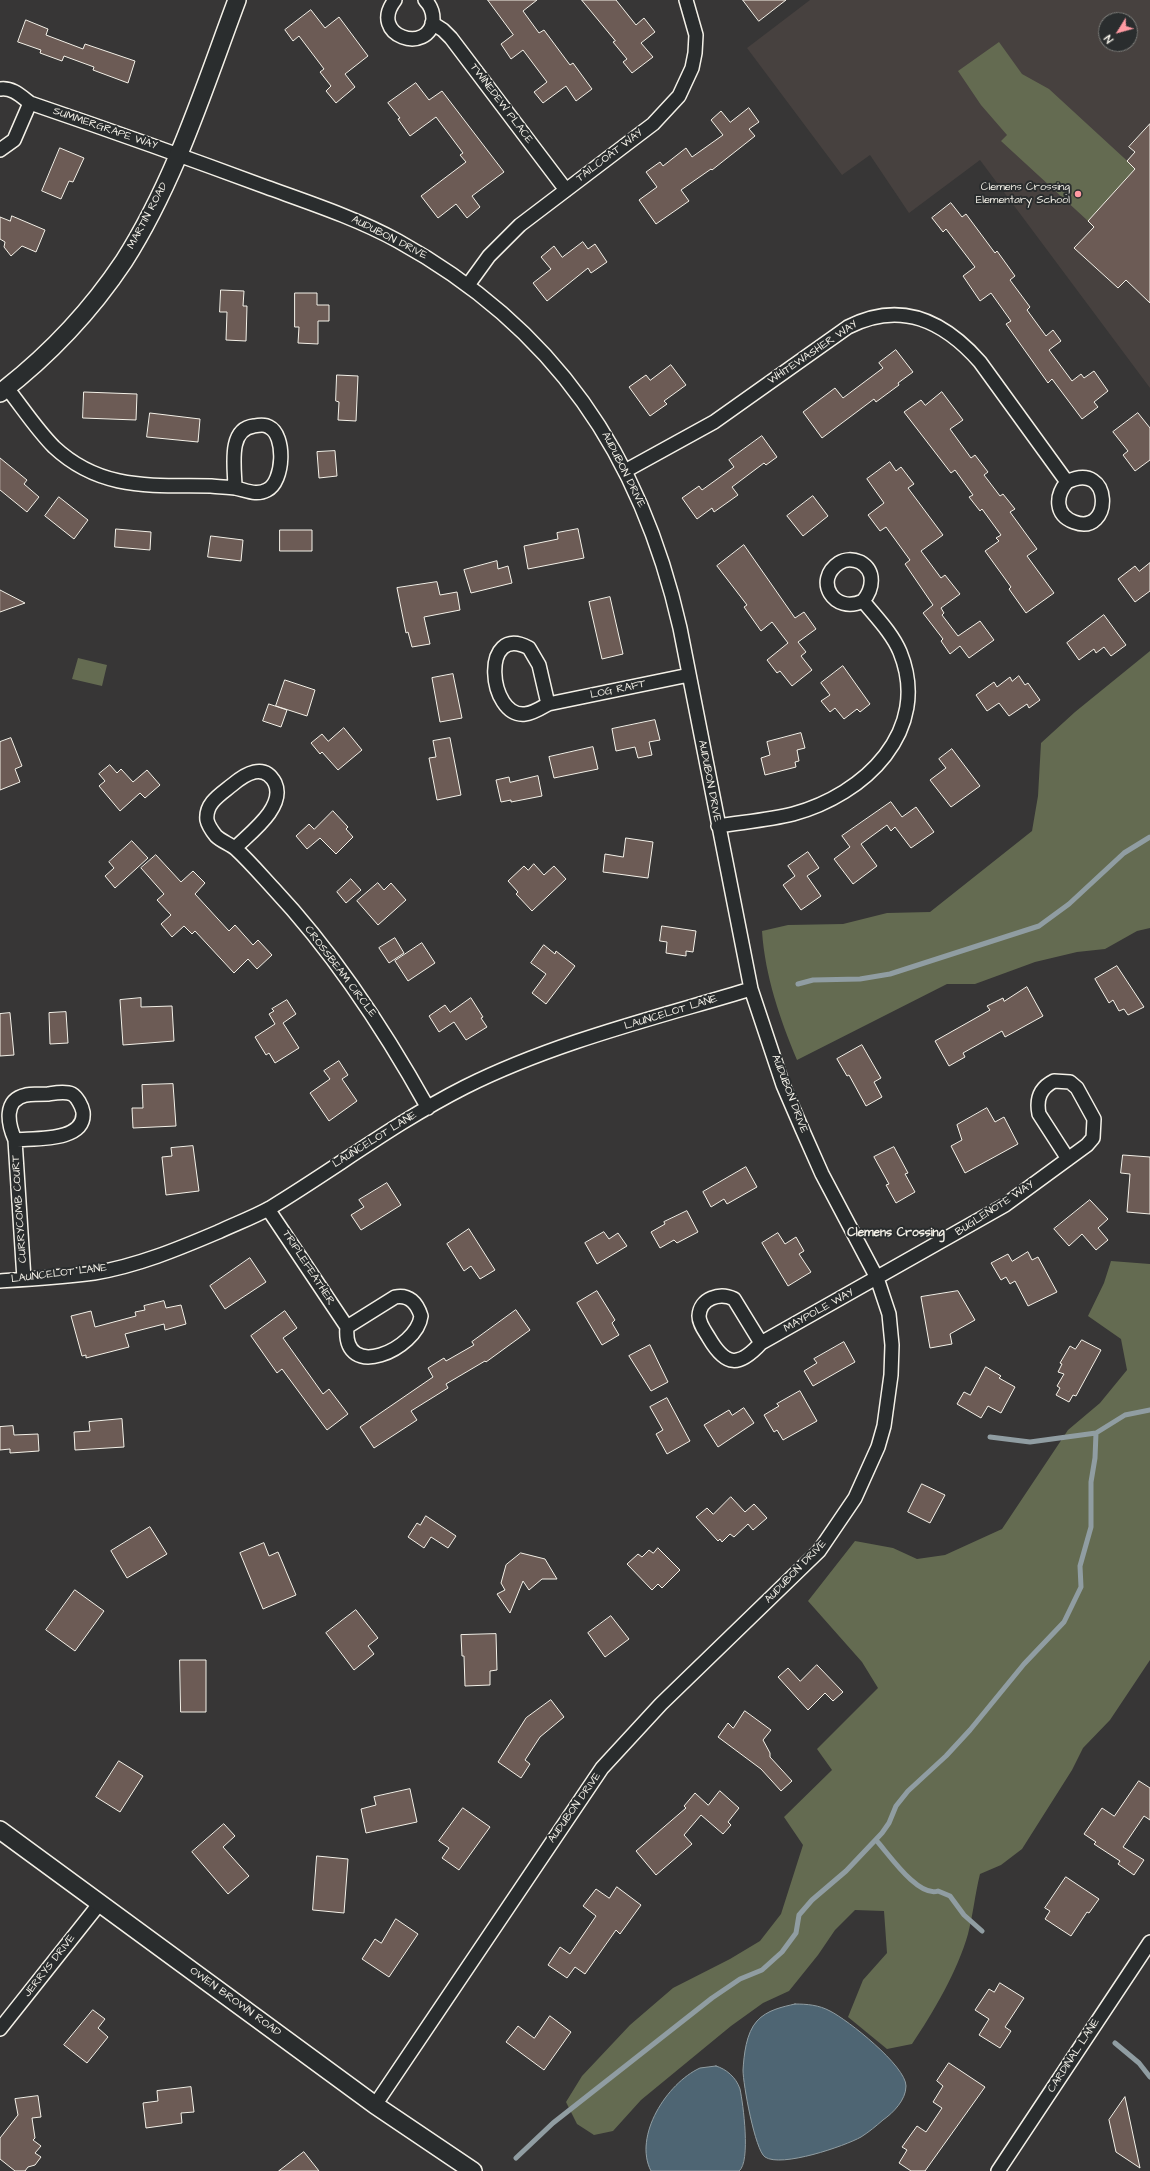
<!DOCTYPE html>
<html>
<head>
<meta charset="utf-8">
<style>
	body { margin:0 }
	#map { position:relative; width:1150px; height:2171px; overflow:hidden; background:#373636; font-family:"Architects Daughter",sans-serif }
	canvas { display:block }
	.north { position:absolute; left:1098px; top:12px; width:40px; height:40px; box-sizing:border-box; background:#2a2d2e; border:1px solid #7b7b78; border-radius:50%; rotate:233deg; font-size:11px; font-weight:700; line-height:16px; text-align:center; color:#f4f1e8 }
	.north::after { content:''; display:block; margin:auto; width:14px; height:18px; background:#ff9aa2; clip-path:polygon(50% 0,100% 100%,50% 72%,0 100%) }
</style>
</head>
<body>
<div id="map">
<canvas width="1150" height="2171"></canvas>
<div class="north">N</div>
</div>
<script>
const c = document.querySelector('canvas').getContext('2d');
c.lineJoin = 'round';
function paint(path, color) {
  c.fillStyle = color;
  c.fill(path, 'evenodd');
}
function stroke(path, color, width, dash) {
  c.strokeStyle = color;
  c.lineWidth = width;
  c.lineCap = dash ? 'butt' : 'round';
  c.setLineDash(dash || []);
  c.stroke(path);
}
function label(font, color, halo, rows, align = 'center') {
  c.font = font + ' "Architects Daughter",sans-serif';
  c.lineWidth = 4;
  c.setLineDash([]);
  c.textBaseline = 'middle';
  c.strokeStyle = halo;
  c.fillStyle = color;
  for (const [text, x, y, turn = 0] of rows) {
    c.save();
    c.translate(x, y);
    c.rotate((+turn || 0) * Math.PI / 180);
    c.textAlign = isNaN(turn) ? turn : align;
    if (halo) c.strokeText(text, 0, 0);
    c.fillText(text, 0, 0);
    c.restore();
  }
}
paint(new Path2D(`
	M810 0H1150V388L980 160 909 213 870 155 842 175 747 48ZM1106 20H1130V44H1106Z`), '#47413f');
paint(new Path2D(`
	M999 42 1022 74 1049 89 1136 169 1088 221 1001 141 1007 135 981 105 958 71Z
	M1150 651V928L1137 931 1105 949 1077 952 1035 962 975 984H947L797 1060C780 1019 765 976 762 931L788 925 843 924 887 913 930 912 1032 831 1038 796 1041 743 1075 712Z
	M78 658 107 665 102 686 72 679Z
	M1111 1261 1150 1264V1660L1110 1720 1083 1748 1072 1770 1022 1849 1001 1865 980 1874C975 1894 973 1915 968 1934 958 1970 933 2013 912 2044L887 2049 848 2017 863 1980 887 1953 884 1911 855 1910 835 1930 818 1955 789 1991 763 2003 731 2026 641 2100 613 2131 594 2135 577 2124 566 2102 582 2076 630 2025 673 1988 730 1959 760 1941 781 1914 803 1845 784 1817 832 1770 817 1749 878 1688 862 1662 808 1601 855 1541 893 1548 917 1559 945 1555 1002 1529 1068 1430 1100 1403 1127 1370 1121 1339 1088 1316 1104 1283Z`), '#646b51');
const water = new Path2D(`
	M795 2004C807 2004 819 2005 830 2011 848 2020 906 2066 906 2086 906 2100 893 2113 883 2120 876 2126 869 2132 861 2137 845 2146 781 2168 765 2157 755 2150 743 2084 743 2070 744 2055 746 2033 757 2021 767 2010 782 2007 795 2004Z
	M716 2066C726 2069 736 2077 740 2089 743 2103 751 2162 739 2171H651C633 2136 667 2083 700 2068 705 2067 711 2067 716 2066Z`);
paint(water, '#4e6573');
stroke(water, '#909da2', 1);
stroke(new Path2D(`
	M798 984 813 980 860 979 890 974 1039 926 1069 904 1124 853 1150 837
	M990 1437 1030 1442 1096 1433
	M876 1840C888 1853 918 1898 938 1891L950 1896 964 1915 982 1931
	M1115 2043 1139 2063 1150 2077
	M516 2158 553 2123 712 1998 740 1979 762 1970 782 1952 796 1933 799 1915 812 1900 846 1871 882 1833 889 1823 896 1806 908 1791 946 1756 970 1730 1024 1664 1064 1622 1081 1587 1080 1566 1091 1527V1482L1095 1458 1096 1433 1125 1415 1150 1410`), '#909da2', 5);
const building = new Path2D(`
	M488 0H537L523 11 539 33 544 30 570 65 573 63 592 89 576 101 566 86 543 103 534 92 547 82 523 50 511 59 501 44 513 35Z
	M582 0H616L636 25 644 18 655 32 641 43 653 57 632 73 623 62 627 59 613 42 615 41Z
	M743 0H786L759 21Z
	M311 10 325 28 339 17 368 56 345 74 355 87 336 103 326 91 331 86 320 72 324 69 299 36 293 41 285 30Z
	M26 20 48 29 46 35 83 49 85 44 135 61 128 83 93 70 94 67 64 56 62 61 40 53 41 50 18 42Z
	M416 83 429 100 442 91 504 172 472 196 480 207 467 218 456 204 438 218 421 196 466 162 460 155 463 153 436 117 410 136 398 119 400 118 388 103Z
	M749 108 759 122 749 129 755 136 712 170 711 169 681 190 689 201 656 224 639 200 657 187 646 172 660 162 663 166 686 148 692 157 723 135 711 120 721 111 730 122Z
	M1150 124V303L1126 280 1118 288 1074 248 1094 227 1088 221 1135 169 1127 161 1135 152 1129 147Z
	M60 148 84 158 73 182 69 181 61 199 42 191Z
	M951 203 962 217 966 214 995 253 997 251 1015 276 1010 280 1030 307 1027 310 1046 336 1053 330 1061 341 1049 350 1072 381 1081 374 1084 378 1094 371 1108 391 1094 402 1098 407 1082 419 1052 379 1048 383 1006 324 1011 321 991 293 980 301 963 276 975 267 946 229 943 232 932 218Z
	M12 216 45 230 36 252 22 246 11 256 4 247 5 242 0 239V217L10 221Z
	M583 242 588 249 595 244 607 262 591 273 588 268 547 301 533 283 551 269 541 257 554 246 562 257Z
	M221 290 244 291 243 306H247L246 341 226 340 227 312H220Z
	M295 293H317V305H329V321H318V344L298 343 299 327H295Z
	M896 350 913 372 898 383 899 385 876 402 874 399 822 438 803 412 835 388 843 398 883 368 879 363Z
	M671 365 686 385 664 401 667 404 650 416 629 387 646 375 650 380Z
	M337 375 358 376 356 421 338 420 339 402 336 401Z
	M84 392 137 394 136 420 83 418Z
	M942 392 963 420 950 429 971 458 975 455 988 472 984 475 1000 496 1003 494 1015 509 1010 512 1037 549 1027 556 1054 593 1026 613 1009 589 1011 587 985 551 999 541 996 538 1001 535 982 509 980 511 969 497 973 495 955 470 951 473 904 412 921 400 925 405Z
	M150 413 200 419 198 442 147 437Z
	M1138 413 1150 428V460L1135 471 1123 455 1128 451 1113 432Z
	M762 436 777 457 766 465 764 463 732 487 738 495 714 512 712 508 697 519 682 498 699 486 702 490 734 467 729 460Z
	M335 451 337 476 319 478 317 452Z
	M0 458 27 480 24 484 39 497 27 512 0 490Z
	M890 462 896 471 901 467 914 484 908 488 943 535 921 551 941 578 945 575 960 594 941 608 944 613 942 615 958 636 980 621 994 640 969 658 960 646 950 654 941 641 943 639 923 613 933 605 905 564 910 560 886 527 880 531 868 515 884 503 867 479Z
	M813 496 828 516 803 536 787 516Z
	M59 497 88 520 74 539 45 516Z
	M116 529 151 532 150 550 115 547Z
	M578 529 584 558 528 569 524 546 558 539 557 533Z
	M280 530H312V551H280Z
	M211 536 243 540 241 561 208 557Z
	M744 545 795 618 804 612 816 629 798 642 806 652 801 656 812 670 792 686 780 671 777 673 767 660 788 643 772 622 761 631 744 607 747 605 717 566Z
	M497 561 498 569 508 566 512 583 471 593 464 570Z
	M1150 563V591L1135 602 1118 579 1135 566 1139 571Z
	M437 582 440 595 457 592 460 610 424 617 430 644 412 647 408 632 406 633 397 588Z
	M0 590 25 603 0 612Z
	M610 597 623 654 602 659 589 602Z
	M1104 615 1126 645 1111 656 1104 647 1096 653 1094 649 1079 660 1067 643Z
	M843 666 870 704 860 712 857 709 844 719 835 708 830 712 821 701 830 695 821 683Z
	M453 674 462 718 440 722 432 678Z
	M1019 676 1025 685 1028 683 1040 700 1029 708 1027 704 1009 716 999 703 987 711 976 695 994 682 997 687 1010 677 1012 681Z
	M285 680 315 690 307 716 276 706Z
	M269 704 287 710 281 727 263 721Z
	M655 720 660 740 649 742 652 755 638 758 635 747 616 751 612 729Z
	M344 728 362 750 338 770 322 752 320 754 311 743 322 734 328 741Z
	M801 733 805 748 797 750 799 761 795 762 796 767 765 775 761 758 770 755 767 742Z
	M11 738 22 766 15 769 20 782 0 790V742Z
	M450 738 461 795 437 800 429 758 436 757 433 741Z
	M593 747 598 769 554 778 549 757Z
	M952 749 980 786 951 807 930 780 946 768 939 759Z
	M110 765 117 773 121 769 133 782 147 770 160 785 145 798 140 793 120 811 99 786 105 781 99 774Z
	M538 776 542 796 511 802V800L501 802 496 780 509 777 510 782Z
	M891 802 902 817 916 807 934 832 911 848 895 827 891 831 887 825 861 844 877 866 853 884 834 859 850 847 842 836Z
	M333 811 348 827 346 829 353 837 336 854 320 838 307 849 296 836 309 824 314 829Z
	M626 838 653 842 648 878 603 872 605 854 623 857Z
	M132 841 148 858 115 888 105 876 114 868 109 862Z
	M808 852 819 868 807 876 821 896 801 910 783 885 795 876 788 866Z
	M156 855 181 882 193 871 205 883 195 894 229 931 235 925 253 945 258 940 272 955 257 969 248 959 234 973 195 931 192 934 184 926 172 937 161 924 171 915 157 900 164 894 141 868Z
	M534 864 544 875 554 866 566 879 532 911 516 894 518 892 508 881 524 866 528 870Z
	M351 879 361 890 346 903 337 892Z
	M378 883 384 890 391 883 406 900 378 925 357 901Z
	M662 926 696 931 693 952 686 951V956L666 953 667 942 660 941Z
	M395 938 404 953 389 963 379 948Z
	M422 943 435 963 408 981 395 961Z
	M544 945 555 954 556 951 575 966 546 1004 532 993 546 974 531 963Z
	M1117 966 1144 1007 1128 1015 1124 1009 1119 1011 1113 1000 1109 1003 1095 979Z
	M1027 987 1043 1016 1005 1037 1002 1031 963 1053 965 1057 949 1066 935 1041 990 1010 987 1006 1003 998 1004 1001Z
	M141 998V1007L172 1006 174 1041 123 1045 120 1000Z
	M471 998 483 1017 481 1018 487 1027 466 1040 454 1022 439 1032 429 1016 445 1005 450 1012Z
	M287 1000 296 1014 283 1023 299 1048 275 1063 269 1053 266 1055 255 1037 275 1024 269 1014 274 1011 272 1009Z
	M66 1012 68 1043 50 1044 49 1013Z
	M10 1013 14 1055 0 1056V1014Z
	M862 1045 881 1078 874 1082 882 1097 866 1106 849 1075 847 1076 837 1059Z
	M339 1061 348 1075 342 1079 357 1101 329 1121 310 1093 330 1079 324 1071Z
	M173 1084 176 1126 133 1128 132 1108H143L142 1085Z
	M987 1108 995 1122 1004 1117 1018 1144 965 1173 951 1146 962 1140 957 1125Z
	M193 1146 199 1191 166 1195 162 1157 172 1156 171 1148Z
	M894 1147 908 1173 905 1174 915 1192 896 1203 886 1185 889 1184 874 1157Z
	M1123 1155 1150 1157V1214L1127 1212 1130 1174 1121 1173Z
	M746 1167 757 1187 727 1204 724 1199 711 1207 703 1192Z
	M387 1183 401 1205 361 1230 351 1215 364 1207 359 1200Z
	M1090 1200 1108 1219 1098 1228 1108 1240 1096 1250 1082 1234 1069 1246 1054 1229Z
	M687 1211 698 1232 677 1243 674 1240 660 1248 651 1232 665 1224 664 1222Z
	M469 1229 495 1270 480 1279 471 1266 464 1271 447 1244Z
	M604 1232 609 1239 618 1233 627 1246 597 1264 585 1243Z
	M778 1233 785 1244 796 1237 804 1251 799 1254 811 1272 788 1286 762 1243Z
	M1028 1252 1032 1260 1038 1257 1057 1292 1028 1306 1015 1281 1010 1284 1006 1277 1001 1280 991 1263 1008 1254 1012 1261Z
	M250 1258 266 1282 225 1309 210 1286Z
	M597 1291 615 1320 612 1323 619 1335 602 1345 577 1303Z
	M958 1291 975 1320 950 1334 952 1344 930 1348 921 1297Z
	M164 1301 166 1308 181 1305 186 1324 165 1330 164 1324 125 1334 129 1347 86 1358V1355L82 1356 71 1316 91 1311 95 1327 136 1316 135 1312 145 1310 144 1306Z
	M516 1310 530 1330 486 1362 485 1361 446 1384 448 1388 411 1411 417 1420 374 1448 360 1427 433 1377 428 1368 444 1358 446 1361 474 1345 472 1342Z
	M285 1311 297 1328 283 1338 323 1394 329 1389 348 1414 327 1430 282 1369 277 1373 251 1336Z
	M1082 1340 1101 1350 1076 1396 1073 1395 1069 1402 1056 1395 1060 1388 1057 1386 1064 1374 1058 1372 1062 1364 1060 1363 1070 1346 1075 1349Z
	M844 1342 855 1362 813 1386 804 1371 817 1363 814 1359Z
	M650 1345 668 1382 651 1391 629 1356Z
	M986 1367 1001 1376 999 1378 1015 1387 1001 1413 988 1406 981 1418 957 1404 964 1392 970 1395Z
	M800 1391 817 1421 783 1440 777 1430 774 1432 764 1415 779 1406 777 1404Z
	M667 1398 690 1441 667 1454 656 1434 663 1430 650 1407Z
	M744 1408 754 1423 718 1447 704 1425 729 1410 732 1415Z
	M122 1419 124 1447 75 1450 74 1432 90 1431 89 1422Z
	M13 1426 14 1435 38 1434 39 1451 10 1453V1449L0 1450V1427Z
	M922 1484 945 1495 930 1523 908 1512Z
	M731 1497 745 1512 754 1504 767 1518 753 1530 748 1524 734 1537 730 1534 722 1542 720 1539 718 1541 696 1517 707 1508 713 1514Z
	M426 1516 456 1536 448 1548 431 1537 424 1548 408 1537 417 1523 420 1525Z
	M150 1527 167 1554 127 1578 111 1551Z
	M264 1543 269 1556 278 1552 296 1595 263 1609 240 1553Z
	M658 1548 680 1570 662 1588 658 1584 652 1590 627 1564 638 1554 642 1557 649 1550 653 1553Z
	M521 1553 545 1559 557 1579H542L529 1590 523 1581 510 1613 497 1594 505 1590 501 1583 506 1565Z
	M75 1590 104 1611 75 1651 46 1630Z
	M356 1610 378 1638 368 1646 374 1654 354 1670 326 1633Z
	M611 1616 629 1639 605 1657 588 1633Z
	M496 1634 497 1670 490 1671V1685L465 1686 464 1656H462L461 1635Z
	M180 1660H206V1712H181Z
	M817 1665 843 1692 833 1701 825 1693 808 1710 778 1677 788 1668 800 1681Z
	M551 1700 564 1717 540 1737 525 1760 530 1764 521 1778 498 1762 526 1718Z
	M745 1711 771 1730 763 1740 770 1753V1757L792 1781 781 1791 761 1769 718 1737 728 1723 733 1728Z
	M119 1761 143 1776 120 1812 96 1797Z
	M1139 1781 1150 1788V1820L1144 1816 1123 1847 1144 1860 1134 1875 1118 1864 1120 1861 1094 1844 1096 1842 1084 1834 1102 1808 1114 1816Z
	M410 1789 417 1822 366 1833 361 1809 376 1805 374 1797Z
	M720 1791 739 1808 728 1822 731 1825 723 1834 701 1815 684 1835 692 1844 656 1875 636 1851 686 1808 684 1806 695 1793 708 1805Z
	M463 1808 490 1827 459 1870 442 1858 449 1848 439 1841Z
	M224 1824 235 1836 223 1847 249 1876 228 1894 192 1852Z
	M317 1856 348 1859 344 1913 313 1910Z
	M1066 1877 1099 1899 1089 1913 1087 1912 1071 1936 1045 1919 1050 1911 1045 1908Z
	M617 1887 641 1905 620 1934 616 1930 585 1974 575 1967 567 1978 548 1965 560 1947 570 1954 596 1916 583 1906 596 1889 609 1898Z
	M396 1919 418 1934 389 1977 362 1959 375 1939 381 1943Z
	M1000 1983 1024 1998 1005 2027 1011 2031 1000 2048 979 2035 989 2019 975 2010 989 1989 994 1992Z
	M93 2010 105 2019 98 2028 108 2037 87 2063 64 2045Z
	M550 2016 571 2032 544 2070 506 2042 518 2026 534 2038Z
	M949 2063 985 2087 925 2171H911L899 2163 907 2150 902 2147 917 2126 926 2132 942 2108 933 2102 943 2086 937 2081Z
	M191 2087 194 2112 181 2113 182 2123 146 2128 143 2103 158 2101 157 2091Z
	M38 2096 41 2117 32 2118 35 2138 33 2140 41 2146 35 2153 41 2157 35 2165 28 2167 25 2171H15L0 2159V2138L18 2115 15 2099Z
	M1125 2097 1140 2168 1116 2152 1109 2120Z
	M304 2152 319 2171H279Z`);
paint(building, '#6c5b55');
stroke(building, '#f4f1e8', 1);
const minor = new Path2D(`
	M395 0C367 36 430 56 433 19 433 12 430 5 425 0
	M432 23 443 30 451 38 566 190
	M0 89C12 87 21 96 30 103 109 130 188 158 266 187 310 203 356 218 398 241 554 327 641 455 680 628L751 989 783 1085 802 1129 822 1174 877 1278 889 1314 892 1345 891 1375 884 1426 878 1447 855 1498 819 1551 661 1704 602 1768 375 2105
	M0 150 14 140 30 103
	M468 285 489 256 520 225 653 124 679 96 692 68 695 53 696 35 686 0
	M7 388C22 407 37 430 54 447 101 491 152 485 211 486 219 487 227 487 235 488 246 490 256 496 267 490 284 482 286 435 269 427 265 424 259 425 254 426 227 429 235 469 235 488
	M625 471 714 422 848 327C901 300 944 321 980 362L1067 482C1055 496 1055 515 1074 522 1113 537 1113 459 1067 482
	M548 704 539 665 529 648C480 622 488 718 525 714 534 713 541 708 548 704L689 675
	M718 826C743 822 769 820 793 814 864 795 932 731 900 652 892 633 876 617 863 601 873 589 876 571 860 562 853 559 845 559 839 563 813 580 834 615 863 601
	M235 848C250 833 286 807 275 783 264 762 245 774 232 785 221 794 205 803 207 820 208 825 212 831 216 836 221 841 230 844 236 849 249 861 261 875 273 888 335 954 384 1029 428 1108
	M15 1140C35 1138 86 1142 83 1112 82 1106 77 1097 72 1094 65 1091 55 1093 48 1094 41 1094 33 1094 26 1095 3 1100 8 1124 15 1140L24 1279
	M268 1209 347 1327C342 1383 417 1349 421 1316 417 1303 409 1294 395 1297L347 1327
	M0 1281C31 1279 63 1277 94 1273 137 1266 178 1249 218 1232 235 1224 254 1217 270 1208 336 1168 396 1122 465 1087 555 1042 655 1018 751 989
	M761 1343 734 1299C720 1292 700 1298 699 1316 699 1324 705 1331 709 1338 726 1367 739 1367 761 1343L1005 1205 1087 1145 1093 1138 1094 1119 1077 1088 1070 1082 1054 1081C1040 1088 1036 1099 1039 1114L1068 1159
	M0 2029 100 1903
	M998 2171 1150 1942`);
const tertiary = new Path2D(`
	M0 393C48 356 90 312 124 261 175 181 204 88 237 0
	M0 1830 375 2105 473 2171`);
stroke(minor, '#f4f1e8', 16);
stroke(tertiary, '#f4f1e8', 20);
stroke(minor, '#2a2d2e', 13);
stroke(tertiary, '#2a2d2e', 17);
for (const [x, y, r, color] of [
	[1078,194,4,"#ff9aa2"]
]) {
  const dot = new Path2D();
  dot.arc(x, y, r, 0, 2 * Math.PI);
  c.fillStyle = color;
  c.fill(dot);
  stroke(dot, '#2a2d2e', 1.5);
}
label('11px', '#f4f1e8', '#2a2d2e', [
	["TWINEDEW PLACE",501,104,53],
	["SUMMERGRAPE WAY",105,129,19],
	["TAILCOAT WAY",610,156,-37],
	["MARTIN ROAD",148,216,-62],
	["AUDUBON DRIVE",389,238,27],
	["WHITEWASHER WAY",813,353,-34],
	["AUDUBON DRIVE",623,470,63],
	["LOG RAFT",618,690,-12],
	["AUDUBON DRIVE",709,781,79],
	["CROSSBEAM CIRCLE",340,972,53],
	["LAUNCELOT LANE",671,1013,-17],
	["AUDUBON DRIVE",789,1094,69],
	["LAUNCELOT LANE",375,1140,-32],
	["CURRYCOMB COURT",20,1209,-94],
	["BUGLENOTE WAY",995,1209,-33],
	["TRIPLEFEATHER",308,1268,57],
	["LAUNCELOT LANE",59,1274,-7],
	["MAYPOLE WAY",819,1311,-29],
	["AUDUBON DRIVE",796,1572,-46],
	["AUDUBON DRIVE",575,1808,-55],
	["JERRYS DRIVE",50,1966,-52],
	["OWEN BROWN ROAD",235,2002,36],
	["CARDINAL LANE",1074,2056,-57]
]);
label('11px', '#f4f1e8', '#2a2d2e', [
	["Clemens Crossing",1070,188],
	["Elementary School",1070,201]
], 'right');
label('bold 12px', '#f4f1e8', '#2a2d2e', [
	["Clemens Crossing",896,1233]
]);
</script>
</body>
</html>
